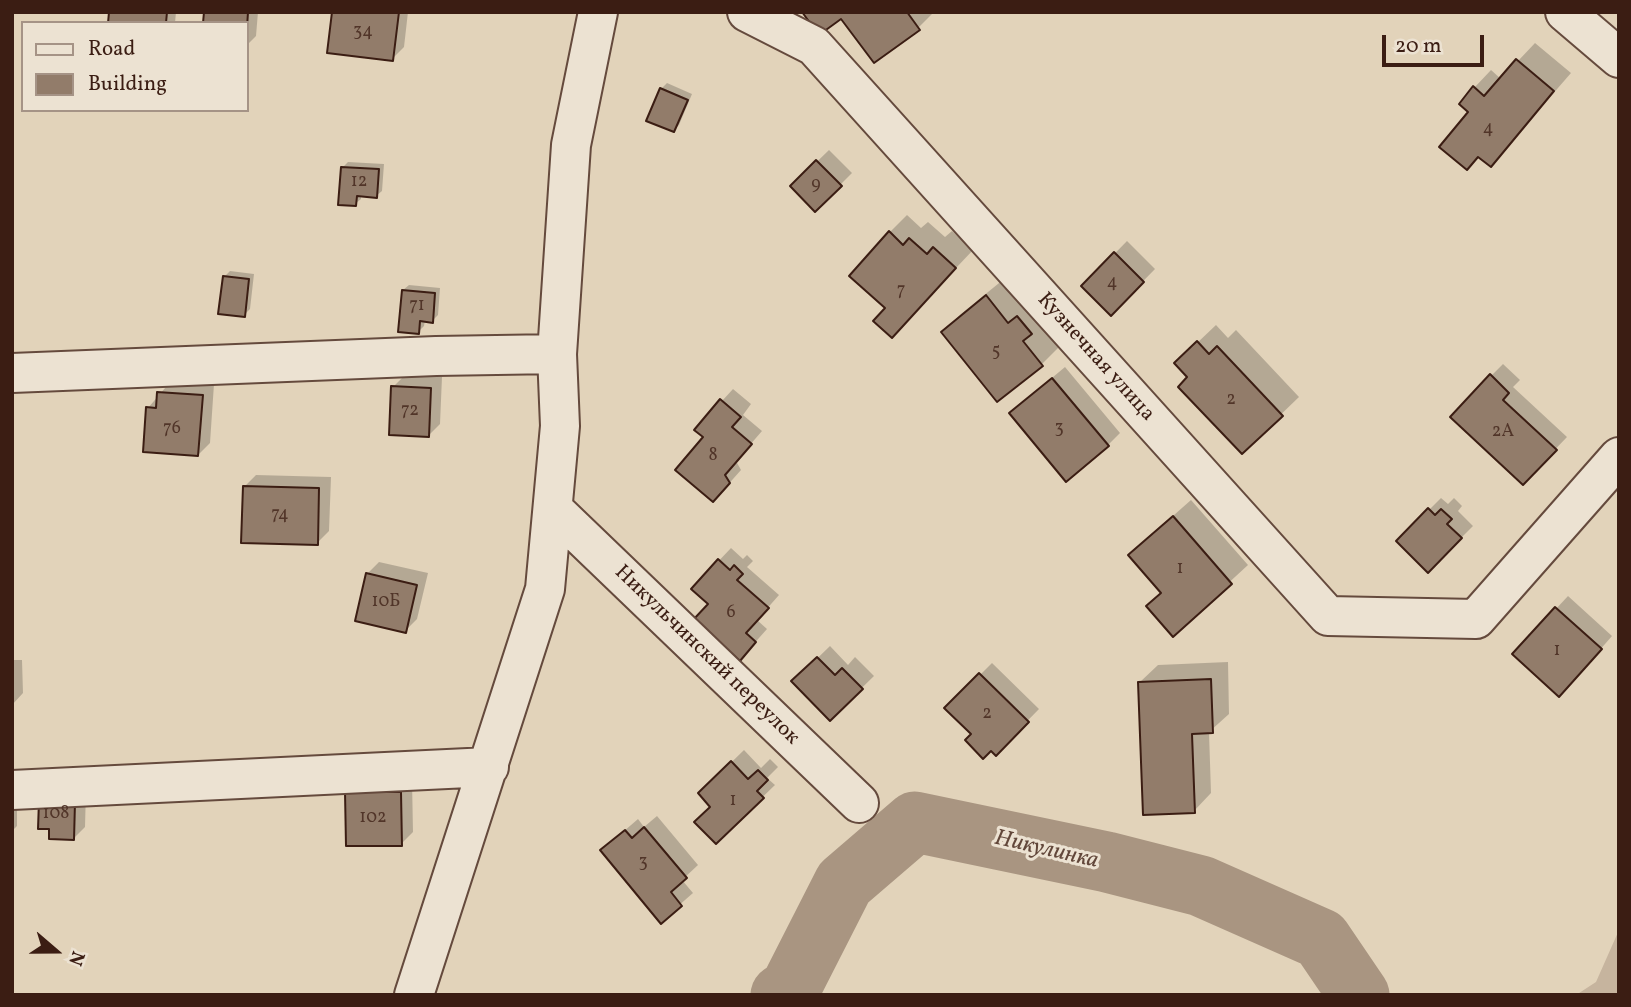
<!DOCTYPE html>
<html>
<head>
<meta charset="utf-8">
<style>
	body { margin:0 }
	#map { position:relative; width:1631px; height:1007px; overflow:hidden; background:#e2d3ba; font-family:Vollkorn,serif }
	canvas { display:block }
	.frame { position:absolute; inset:0; border:14px solid #3b1d13; pointer-events:none }
	.legend { position:absolute; left:21px; top:21px; width:228px; height:91px; box-sizing:border-box; background:#ece2d2; border:2px solid #a59386; margin:0; padding:9px 12px; list-style:none; font-size:21px; color:#3b1d13 }
	.legend li { display:flex; align-items:center; gap:14px; height:35px }
	.legend b { width:35px; border:2px solid #a59386 }
	.north { position:absolute; left:21px; top:916px; width:70px; height:70px; -webkit-text-stroke:5px #ece2d2; paint-order:stroke; rotate:110deg; font-size:19px; font-weight:700; line-height:28px; text-align:center; color:#3b1d13 }
	.north::after { content:''; display:block; margin:auto; width:24px; height:32px; background:#3b1d13; clip-path:polygon(50% 0,100% 100%,50% 72%,0 100%) }
	.scale { position:absolute; left:1382px; top:35px; width:102px; height:32px; box-sizing:border-box; border:4px solid #3b1d13; border-top:0; padding-left:9px; font-size:21px; line-height:24px; white-space:nowrap; color:#3b1d13; -webkit-text-stroke:5px #ece2d2; paint-order:stroke }
</style>
</head>
<body>
<div id="map">
<canvas width="1631" height="1007"></canvas>
<div class="frame"></div>
<ul class="legend">
<li><b style="height:9px;background:#ece2d2"></b>Road</li>
<li><b style="height:19px;background:#927c6a"></b>Building</li>
</ul>
<div class="north">N</div>
<div class="scale">20 m</div>
</div>
<script>
const c = document.querySelector('canvas').getContext('2d');
c.lineJoin = 'round';
function paint(path, color) {
  c.fillStyle = color;
  c.fill(path, 'evenodd');
}
function stroke(path, color, width, dash) {
  c.strokeStyle = color;
  c.lineWidth = width;
  c.lineCap = dash ? 'butt' : 'round';
  c.setLineDash(dash || []);
  c.stroke(path);
}
function label(font, color, halo, rows, align = 'center') {
  c.font = font + ' Vollkorn,serif';
  c.lineWidth = 6;
  c.setLineDash([]);
  c.textBaseline = 'middle';
  c.strokeStyle = halo;
  c.fillStyle = color;
  for (const [text, x, y, turn = 0] of rows) {
    c.save();
    c.translate(x, y);
    c.rotate((+turn || 0) * Math.PI / 180);
    c.textAlign = isNaN(turn) ? turn : align;
    if (halo) c.strokeText(text, 0, 0);
    c.fillText(text, 0, 0);
    c.restore();
  }
}
paint(new Path2D(`
	M1619 930V995H1576L1596 982Z`), '#c6b49e');
paint(new Path2D(`
	M111 12H176L175 23H110Z
	M206 12H258L256 36 247 45V23Z
	M334 12H408L404 47 392 59Z
	M804 12H934L918 28Z
	M1535 43 1571 73 1491 165 1480 156 1467 168 1474 88 1491 70 1501 79Z
	M667 83 692 94 679 125 674 130 661 89Z
	M829 150 852 173 815 210 792 186Z
	M348 162 384 164 382 191 376 196 361 195V199L355 204 343 167Z
	M907 215 921 228 928 222 945 237 952 231 973 250 892 336 890 232Z
	M1127 241 1155 269 1111 314 1083 286Z
	M230 271 254 274 250 309 244 315 224 277Z
	M1004 279 1059 347 1042 364 943 332 961 314Z
	M409 285 440 288 438 315 432 321 425 320 424 326 418 332 403 290Z
	M1216 325 1228 338 1236 330 1299 397 1242 452 1190 377 1176 363Z
	M1503 364 1520 380 1513 387 1567 437 1523 483 1491 376Z
	M1065 367 1120 433 1108 445 1023 402Z
	M405 375 442 377 440 424 428 436 393 387Z
	M171 381 214 384 210 443 198 455 148 408Z
	M733 389 751 404 743 415 762 431 736 461 741 470 725 488 705 437 722 401Z
	M256 475 331 477 329 531 317 543 244 487Z
	M1441 498 1448 504 1454 498 1462 506 1458 511 1473 526 1428 571 1398 541Z
	M1191 500 1248 565 1173 634 1148 538Z
	M731 548 743 559 747 555 753 561 747 567 779 595 757 620 767 629 751 647 693 588Z
	M379 562 428 573 417 619 405 631 367 574Z
	M1568 596 1612 636 1571 683 1514 654Z
	M830 646 848 665 855 657 874 676 830 719 794 681Z
	M12 660H22L23 693 12 705Z
	M1228 662 1229 714 1209 732 1211 793 1194 811 1140 682 1158 665Z
	M992 663 1039 709 996 753 947 708Z
	M744 750 761 768 770 759 778 767 767 778 775 785 716 842 712 806 700 793Z
	M412 780 413 832 401 844 347 793Z
	M86 790 85 827 73 839 50 838Z
	M12 809H17V826L12 831Z
	M657 816 698 865 682 880 693 893 661 921 602 850 638 819 644 827Z`), '#0003');
stroke(new Path2D(`
	M781 995 790 989 844 883 915 822 1107 862 1201 886 1321 939 1359 995`), '#a99581', 61);
const building = new Path2D(`
	M109 12H167L166 23H108Z
	M204 12H248L247 28V23H203Z
	M332 12H399L393 61 327 53Z
	M802 12H907L920 30 874 63 841 19 819 35Z
	M1516 59 1554 91 1491 167 1478 157 1467 170 1439 147 1468 112 1459 104 1473 86 1484 96Z
	M660 88 688 100 674 132 646 121Z
	M816 160 842 186 815 212 790 186Z
	M341 167 379 169 377 198 357 196 356 206 338 205Z
	M889 231 903 245 909 238 927 254 933 247 956 268 892 338 873 321 885 308 849 276Z
	M1114 252 1144 282 1111 316 1081 286Z
	M223 276 249 279 245 317 218 314Z
	M402 290 435 293 433 323 420 321 419 334 398 332Z
	M986 295 1008 323 1017 316 1032 334 1023 341 1043 366 997 402 941 332Z
	M1197 341 1209 354 1217 346 1283 416 1242 454 1178 387 1187 377 1174 363Z
	M1490 374 1509 393 1503 400 1557 450 1523 485 1450 417Z
	M1052 378 1109 446 1066 482 1009 413Z
	M391 386 431 388 429 437 389 435Z
	M157 392 203 395 198 456 143 452 146 407 156 408Z
	M720 399 741 417 732 427 752 444 725 475 730 483 713 502 675 470 703 437 694 430Z
	M243 486 319 488 318 545 241 543Z
	M1428 508 1435 515 1441 509 1452 519 1447 524 1462 538 1428 573 1396 541Z
	M1173 516 1232 584 1173 637 1146 606 1161 593 1128 555Z
	M718 559 730 570 734 565 743 574 737 580 769 608 746 633 756 642 740 661 693 620 708 604 691 589Z
	M366 573 417 585 406 633 355 621Z
	M1555 607 1602 649 1559 697 1512 654Z
	M817 657 835 675 842 668 863 689 830 721 791 681Z
	M979 673 1029 722 996 756 991 751 983 759 965 740 971 734 944 708Z
	M1211 679 1213 733 1192 734 1195 813 1143 815 1138 682Z
	M731 761 748 779 758 770 768 780 757 791 764 798 716 844 694 822 710 807 698 793Z
	M345 792H401L402 846H346Z
	M39 800 75 802 74 840 49 839V829H38Z
	M644 827 687 878 671 892 682 906 661 924 600 850 625 830 632 838Z`);
paint(building, '#927c6a');
stroke(building, '#3b1d13', 2);
const minor = new Path2D(`
	M747 12 814 46 1328 616 1476 619 1619 457
	M1565 12 1619 58
	M12 373 436 356 557 354
	M553 509 859 803
	M12 790 489 767
	M414 995 545 589 560 426 557 354 571 145 598 12`);
stroke(minor, '#654a3d', 42);
stroke(minor, '#ece2d2', 38);
label('18px', '#513529', null, [
	["34",363,33],
	["4",1488,130],
	["12",359,183],
	["9",816,186],
	["4",1112,284],
	["7",901,292],
	["71",417,307],
	["5",996,353],
	["2",1231,401],
	["72",410,412],
	["76",172,430],
	["3",1059,430],
	["2А",1503,433],
	["8",713,457],
	["74",280,516],
	["1",1180,570],
	["10Б",386,603],
	["6",731,614],
	["1",1557,652],
	["2",987,715],
	["1",733,802],
	["108",56,815],
	["102",373,819],
	["3",643,864]
]);
label('21px', '#3b1d13', '#ece2d2', [
	["Кузнечная улица",1095,358,48],
	["Никульчинский переулок",706,656,44]
]);
label('italic 23px', '#62473a', '#ece2d2', [
	["Никулинка",1046,851,13]
]);
</script>
</body>
</html>
